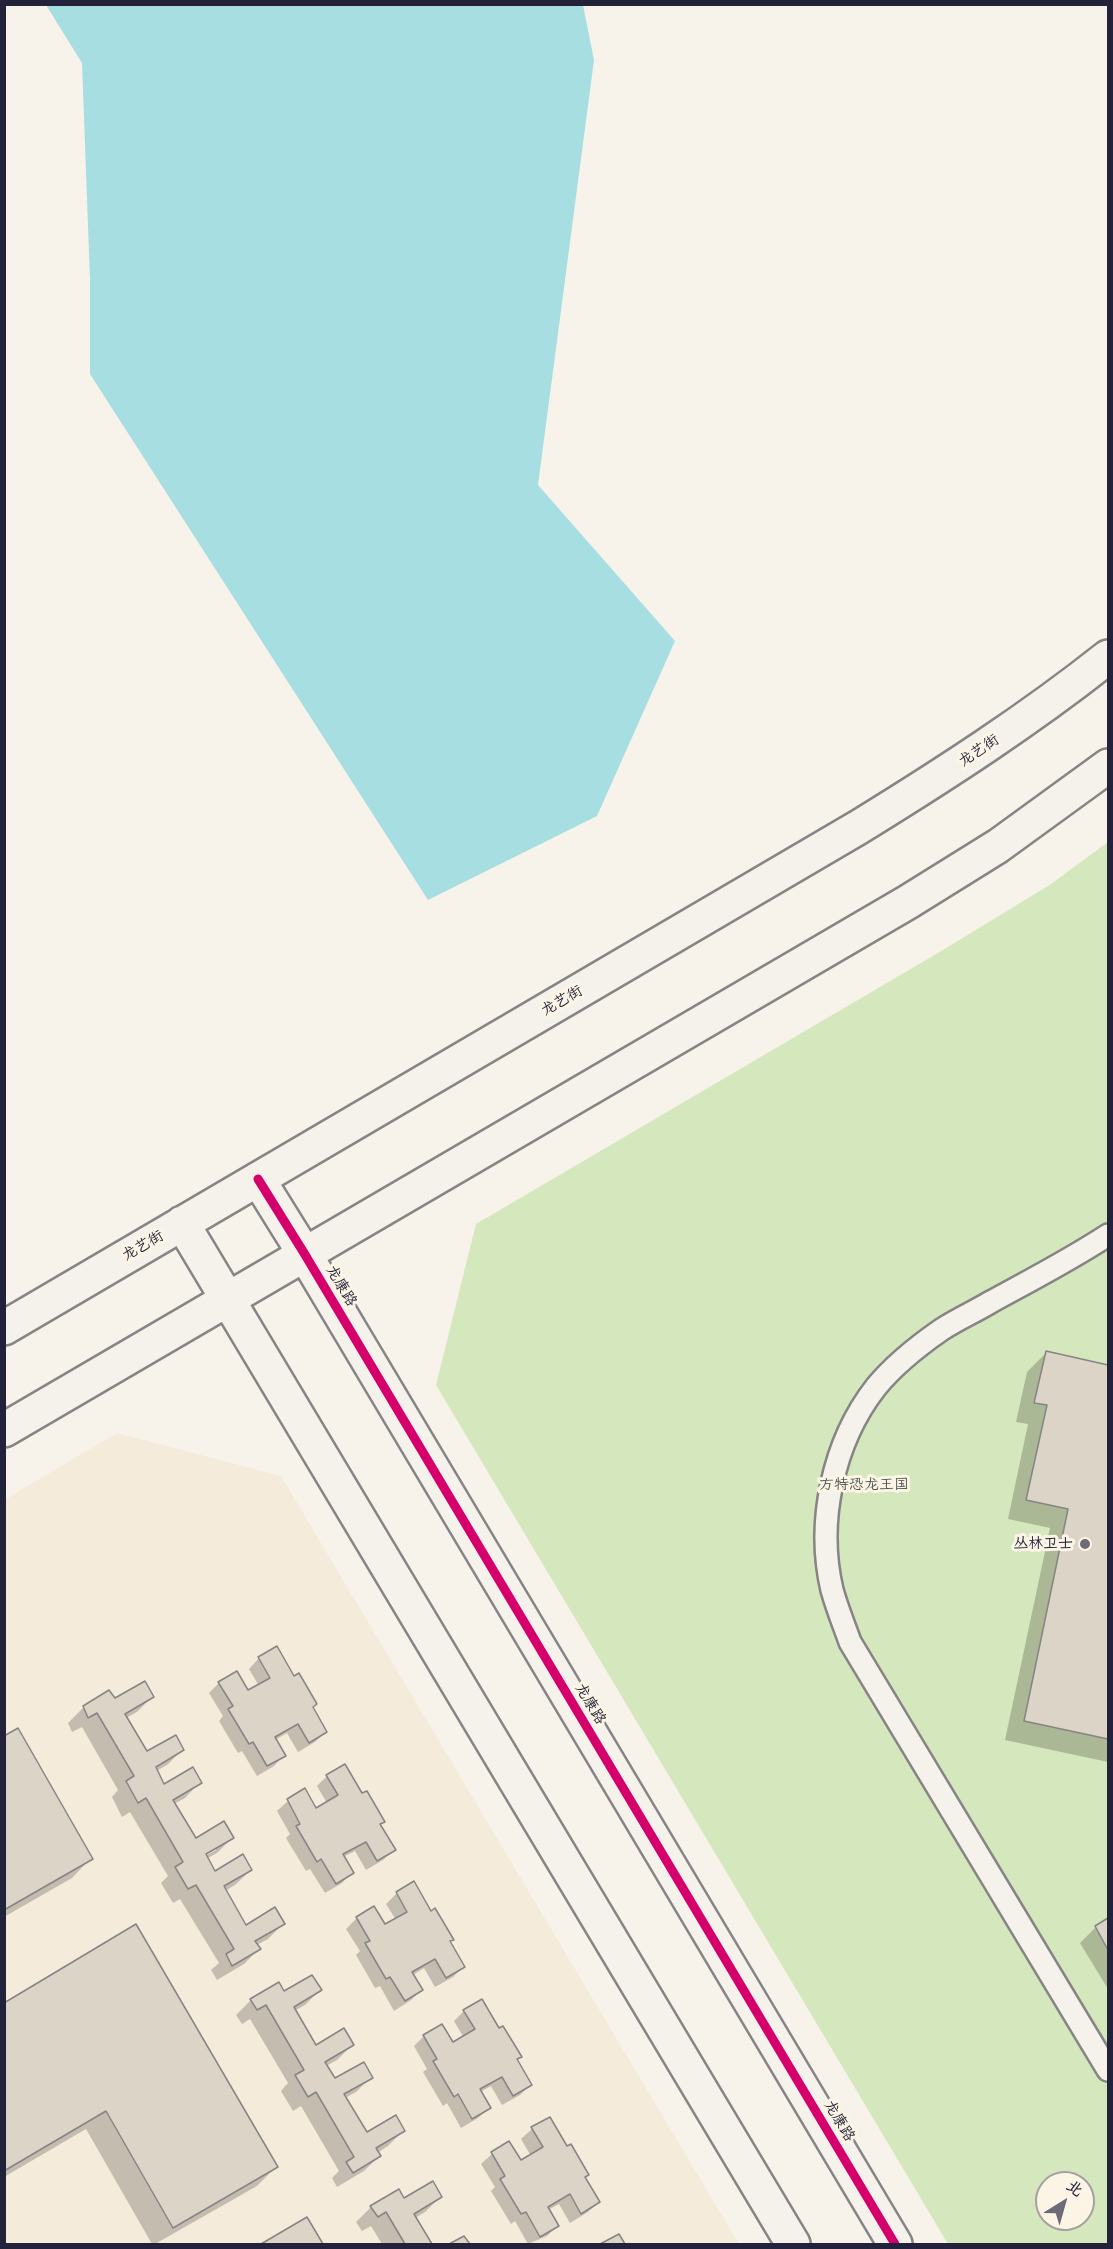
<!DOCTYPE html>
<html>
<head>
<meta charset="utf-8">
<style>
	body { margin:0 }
	#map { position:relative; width:1113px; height:2249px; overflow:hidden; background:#f7f3ea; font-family:"Shantell Sans","LXGW WenKai TC",sans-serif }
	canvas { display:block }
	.frame { position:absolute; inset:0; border:6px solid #22223b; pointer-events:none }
	.north { position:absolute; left:1035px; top:2171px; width:60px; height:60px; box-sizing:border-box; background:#fcf5e5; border:2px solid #a5a1a1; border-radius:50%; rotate:37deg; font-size:16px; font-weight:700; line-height:24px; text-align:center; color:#22223b }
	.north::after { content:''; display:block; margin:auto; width:21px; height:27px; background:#6d6b78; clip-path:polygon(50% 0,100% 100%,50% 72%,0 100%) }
</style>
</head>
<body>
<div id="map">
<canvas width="1113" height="2249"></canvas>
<div class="frame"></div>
<div class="north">北</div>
</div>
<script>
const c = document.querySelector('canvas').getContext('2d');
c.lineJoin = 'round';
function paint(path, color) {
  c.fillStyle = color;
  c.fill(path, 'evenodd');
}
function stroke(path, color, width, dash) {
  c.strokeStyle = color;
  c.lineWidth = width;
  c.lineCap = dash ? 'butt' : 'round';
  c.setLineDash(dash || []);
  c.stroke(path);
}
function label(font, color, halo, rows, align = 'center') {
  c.font = font + ' "Shantell Sans","LXGW WenKai TC",sans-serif';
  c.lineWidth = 6;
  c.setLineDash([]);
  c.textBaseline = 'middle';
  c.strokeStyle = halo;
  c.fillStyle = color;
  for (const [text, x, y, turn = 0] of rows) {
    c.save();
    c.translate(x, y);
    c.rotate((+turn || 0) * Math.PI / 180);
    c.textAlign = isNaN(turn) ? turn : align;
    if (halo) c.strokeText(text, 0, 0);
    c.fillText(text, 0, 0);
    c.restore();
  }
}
paint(new Path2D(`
	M117 1433 281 1476 739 2244H5L4 1500Z`), '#f5ebda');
paint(new Path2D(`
	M1108 842V2244H948L436 1385 476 1224 943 950 1051 884ZM1047 2183H1083V2219H1047Z`), '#d5e7bc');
paint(new Path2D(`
	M46 5H583L594 60 538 485 675 641 597 816 428 900 90 374V280L82 63Z`), '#a6dee2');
paint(new Path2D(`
	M1046 1353 1108 1366V1762L1005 1740 1050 1528 1008 1519 1028 1424 1016 1422 1027 1372Z
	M259 1658 311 1708 325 1732 315 1742 298 1752 287 1733 275 1740 284 1755 274 1766 257 1776 242 1751 238 1753 219 1721 223 1716 209 1693 219 1683 248 1692 259 1686 249 1669Z
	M109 1692 114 1700 152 1697 137 1712 126 1718 146 1753 182 1750 167 1765 156 1771 164 1786 200 1782 185 1798 174 1804 195 1840 232 1838 217 1853 206 1859 214 1873 251 1870 235 1885 225 1891 246 1927 283 1924 268 1939 257 1945 259 1949 244 1964 217 1980 211 1970 219 1963 180 1899 173 1903 161 1883 168 1876 130 1812 122 1817 112 1797 118 1790 82 1727 72 1732 68 1723 83 1708ZM216 1846V1850L200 1859 198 1856Z
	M4 1738 91 1858 72 1878 4 1917Z
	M327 1776 362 1795 383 1822 380 1825 394 1849 383 1860 366 1870 355 1851 343 1857 352 1872 342 1883 325 1893 310 1869 306 1871 286 1838 290 1834 277 1811 288 1801 305 1790 316 1810 327 1803 317 1786Z
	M414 1883 431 1913 452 1939 449 1943 463 1967 453 1977 435 1987 424 1968 413 1975 421 1990 411 2000 394 2011 380 1986 375 1988 356 1955 360 1951 346 1929 357 1918 374 1908 385 1926 396 1920 386 1904 397 1893Z
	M1108 1920V1989L1080 1943 1095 1928Z
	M320 1990 305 2005 294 2011 316 2047 352 2045 337 2060 326 2066 334 2080 371 2077 356 2092 345 2098 366 2134 403 2131 388 2146 377 2153 379 2156 364 2171 337 2187 332 2178 339 2171 301 2106 293 2111 281 2091 288 2083 250 2019 242 2024 236 2015 251 2000 284 1993Z
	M4 2004 276 2167 257 2186 155 2244H152L86 2129 4 2177Z
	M464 2011 498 2030 520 2057 516 2060 531 2084 520 2095 502 2105 491 2086 480 2092 489 2108 478 2118 461 2128 447 2103 443 2106 423 2072 427 2069 414 2046 424 2036 452 2044 464 2038 454 2021Z
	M549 2119 598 2202 588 2212 570 2223 559 2204 548 2210 557 2226 547 2236 528 2244 515 2221 511 2224 491 2191 495 2187 481 2164 492 2154 509 2143 520 2162 531 2156 521 2139 532 2129Z
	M440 2197 425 2212 415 2218 430 2244H382L371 2226 362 2231 356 2222 371 2207 403 2200Z
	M307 2220 321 2244H264Z`), '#0003');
const building = new Path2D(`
	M1046 1351 1108 1365V1739L1024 1721 1068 1509 1026 1500 1047 1405 1034 1403Z
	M277 1646 294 1676 299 1673 317 1704 313 1707 327 1732 309 1743 298 1724 275 1737 286 1756 267 1766 253 1742 249 1744 228 1709 233 1706 218 1682 237 1671 248 1690 270 1678 258 1657Z
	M145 1681 154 1697 125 1714 147 1751 176 1735 184 1750 156 1767 164 1784 193 1767 202 1783 173 1800 196 1838 224 1821 234 1838 206 1854 215 1871 243 1854 252 1870 224 1886 246 1925 275 1907 285 1924 255 1941 261 1949 232 1966 226 1954 234 1949 196 1885 188 1889 175 1867 183 1862 146 1798 138 1803 126 1781 134 1776 97 1713 88 1718 83 1706 109 1690 115 1698Z
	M18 1728 93 1859 4 1910V1736Z
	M345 1764 362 1793 367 1791 385 1822 380 1824 396 1850 377 1861 366 1842 343 1854 354 1873 336 1884 321 1859 317 1862 296 1826 300 1824 287 1799 305 1788 316 1808 338 1795 326 1775Z
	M414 1881 431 1911 435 1908 454 1940 450 1941 465 1967 446 1978 435 1959 412 1972 423 1990 405 2001 390 1977 386 1979 365 1943 370 1941 356 1917 374 1906 385 1924 407 1912 396 1892Z
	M1108 1918V1950L1095 1926Z
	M136 1924 278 2167 173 2228 106 2111 4 2171V2003Z
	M312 1975 322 1990 294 2007 316 2045 344 2028 354 2045 325 2062 335 2078 364 2062 373 2078 344 2094 367 2132 396 2115 405 2131 376 2148 381 2156 353 2173 346 2162 354 2157 316 2092 308 2097 295 2075 304 2070 266 2005 257 2010 250 1999 279 1982 284 1991Z
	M482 1999 499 2028 503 2026 522 2057 517 2059 532 2085 513 2096 502 2077 480 2089 491 2108 472 2119 458 2094 454 2097 433 2061 437 2059 423 2035 442 2024 453 2042 475 2029 463 2010Z
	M550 2117 567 2146 571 2144 589 2175 585 2177 600 2202 581 2214 570 2194 548 2207 559 2226 540 2237 526 2212 521 2214 500 2179 505 2176 491 2152 509 2141 521 2160 543 2147 531 2127Z
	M433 2181 442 2197 414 2214 432 2244H405L386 2212 378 2217 370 2206 399 2189 404 2198Z
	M307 2217 323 2244H261Z
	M619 2234 625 2244H600Z
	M464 2236 470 2244H449Z`);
paint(building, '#ddd4c8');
stroke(building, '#868485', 1.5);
const lane = new Path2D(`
	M1108 1235C1070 1260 1029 1281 989 1303 974 1312 956 1320 941 1330 918 1346 894 1365 876 1387 833 1442 816 1522 832 1590 837 1608 844 1625 850 1642L1108 2070`);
const secondary = new Path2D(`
	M258 1179 304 1253 895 2244
	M182 1223 793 2244
	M4 1328 859 827C945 774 1030 719 1108 657
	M4 1430 908 902 998 846 1108 766`);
stroke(lane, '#868485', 26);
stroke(secondary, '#868485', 38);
stroke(lane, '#f5f2ec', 21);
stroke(secondary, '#f5f2ec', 33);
stroke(new Path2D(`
	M258 1179 304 1253 895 2244`), '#d6006c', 9);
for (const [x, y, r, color] of [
	[1085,1544,6,"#6d6b78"]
]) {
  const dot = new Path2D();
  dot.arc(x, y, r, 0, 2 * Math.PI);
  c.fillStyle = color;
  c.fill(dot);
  stroke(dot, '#fcf5e5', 2);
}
label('15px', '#22223b', '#fcf5e5', [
	["龙艺街",979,751,-34],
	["龙艺街",562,1001,-30],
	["龙艺街",143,1246,-30],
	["龙康路",341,1286,59],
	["龙康路",590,1704,59],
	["龙康路",839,2121,59]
]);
label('15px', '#4f5a57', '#fcf5e5', [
	["方特恐龙王国",864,1485]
]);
label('15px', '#22223b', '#fcf5e5', [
	["丛林卫士",1073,1544]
], 'right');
</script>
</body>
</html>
